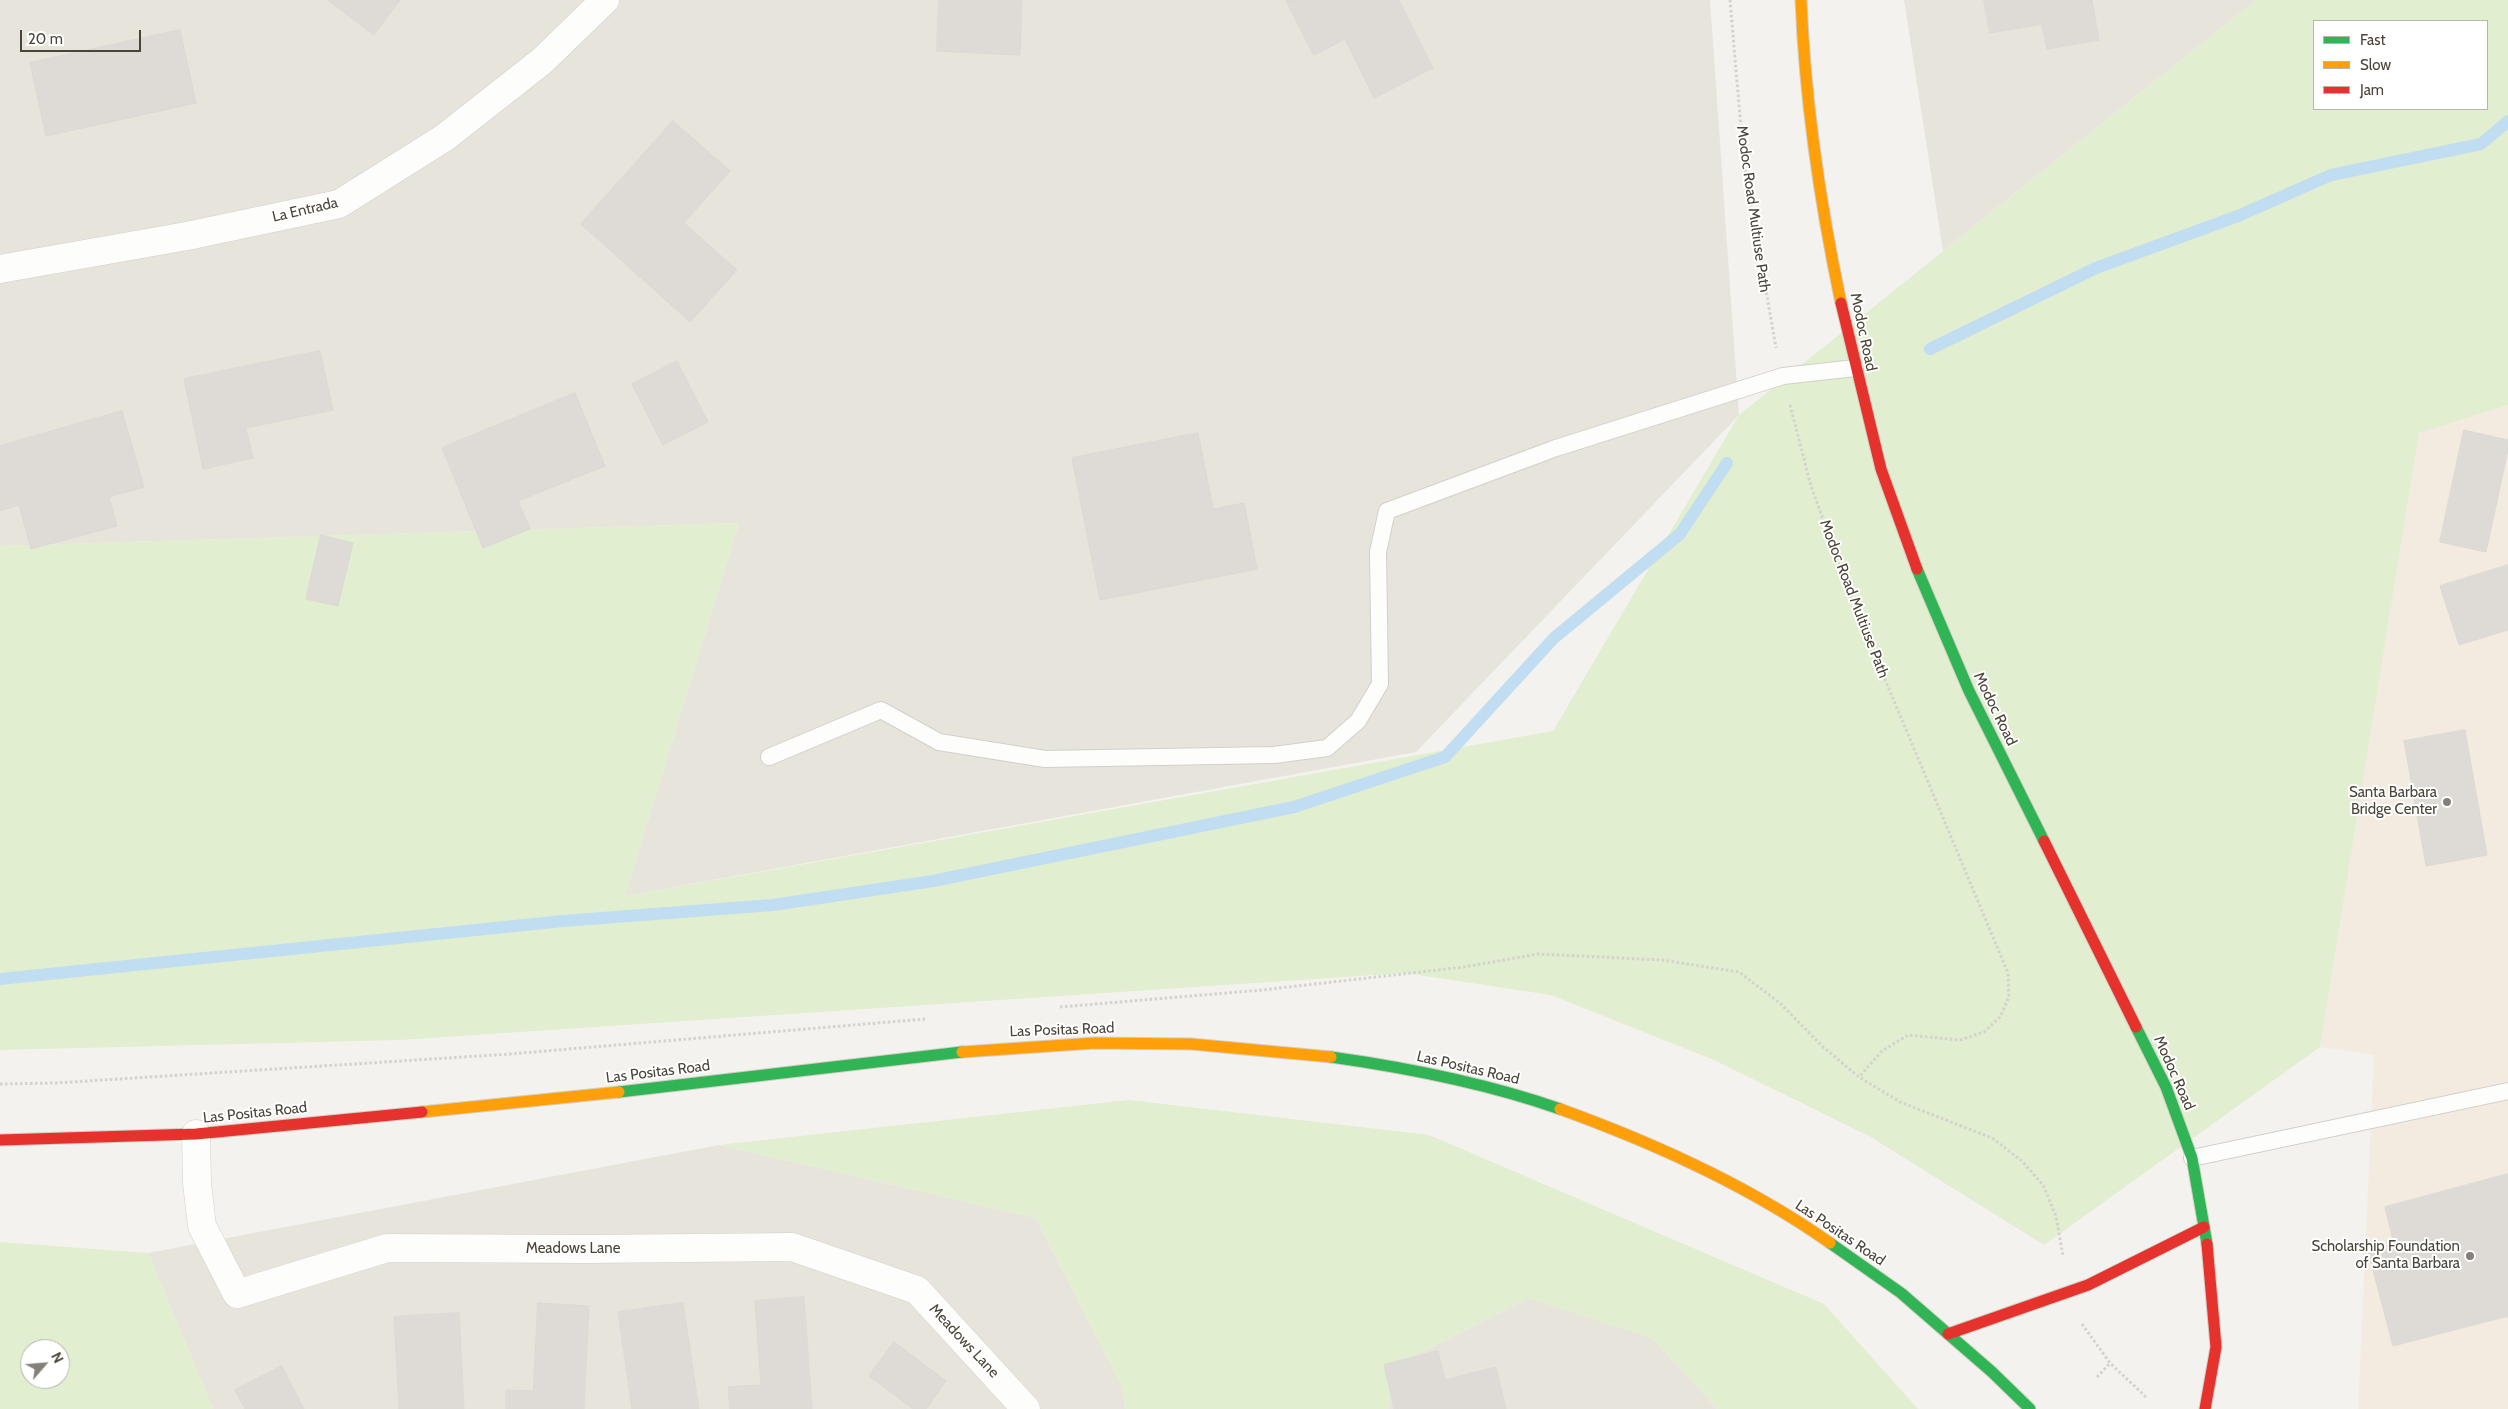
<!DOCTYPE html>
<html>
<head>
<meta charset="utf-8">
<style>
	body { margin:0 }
	#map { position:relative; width:2508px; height:1409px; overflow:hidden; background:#f4f2ee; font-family:Cabin,sans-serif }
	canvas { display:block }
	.legend { position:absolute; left:2313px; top:20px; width:175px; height:90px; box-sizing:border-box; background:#fff; border:1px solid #b7b4b0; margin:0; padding:6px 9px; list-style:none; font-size:15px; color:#4b4439 }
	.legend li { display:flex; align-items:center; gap:10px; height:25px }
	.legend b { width:25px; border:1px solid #b7b4b0 }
	.north { position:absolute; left:20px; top:1339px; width:50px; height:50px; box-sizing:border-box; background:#fff; border:1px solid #b7b4b0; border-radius:50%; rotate:63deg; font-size:14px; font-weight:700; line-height:20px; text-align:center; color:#4b4439 }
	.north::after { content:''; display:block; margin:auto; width:18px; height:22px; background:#868178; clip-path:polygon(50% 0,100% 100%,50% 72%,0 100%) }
	.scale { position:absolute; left:20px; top:30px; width:121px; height:22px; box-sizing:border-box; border:2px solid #4b4439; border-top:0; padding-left:6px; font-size:15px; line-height:18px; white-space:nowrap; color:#4b4439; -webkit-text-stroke:4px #fff; paint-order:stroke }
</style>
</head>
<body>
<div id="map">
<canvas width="2508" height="1409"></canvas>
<ul class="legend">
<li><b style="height:6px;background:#30b455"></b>Fast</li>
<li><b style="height:6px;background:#ff9f0a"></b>Slow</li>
<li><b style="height:6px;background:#e5322d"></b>Jam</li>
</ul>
<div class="north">N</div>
<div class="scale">20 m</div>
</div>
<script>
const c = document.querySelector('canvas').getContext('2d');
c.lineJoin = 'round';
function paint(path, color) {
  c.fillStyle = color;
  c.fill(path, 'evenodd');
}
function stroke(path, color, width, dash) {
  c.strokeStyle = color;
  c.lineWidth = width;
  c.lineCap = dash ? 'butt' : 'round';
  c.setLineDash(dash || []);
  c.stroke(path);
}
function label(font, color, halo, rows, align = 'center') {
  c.font = font + ' Cabin,sans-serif';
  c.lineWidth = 4;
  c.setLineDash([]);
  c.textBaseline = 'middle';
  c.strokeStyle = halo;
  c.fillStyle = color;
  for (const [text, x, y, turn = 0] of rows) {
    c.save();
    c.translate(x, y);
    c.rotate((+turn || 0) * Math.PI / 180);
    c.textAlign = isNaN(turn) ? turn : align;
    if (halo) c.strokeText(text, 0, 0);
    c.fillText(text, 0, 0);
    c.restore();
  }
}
paint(new Path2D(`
	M0 0H1710L1739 415 1416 752 625 896 739 523 0 546Z
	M1904 0H2256L1943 251Z
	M719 1145 1036 1218 1121 1385 1126 1409H213L148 1253Z
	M1529 1298 1652 1338 1717 1409H1388L1410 1358Z`), '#e7e4dc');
paint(new Path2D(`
	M2508 405V1409H2358L2374 1055 2320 1047 2419 433Z`), '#f3ebdf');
paint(new Path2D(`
	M2256 0H2508V405L2419 433 2320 1047 2044 1245 1869 1136 1714 1060 1551 995 1405 973 400 1040 0 1050V546L739 523 625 896 1553 731 1739 415ZM2314 21H2487V109H2314Z
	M1129 1100 1429 1135 1824 1304 1918 1409H1717L1652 1338 1529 1298 1410 1358 1388 1409H1126L1121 1385 1036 1218 719 1145Z
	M0 1242 148 1253 213 1409H0ZM30 1349H60V1379H30Z`), '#e1eecf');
stroke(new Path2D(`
	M1930 349 2096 268 2238 216 2331 175 2481 144 2508 121
	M0 979 563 921 773 905 933 881 1294 807 1445 757 1554 638 1680 534 1727 463`), '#c0ddf1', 12);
const building = new Path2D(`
	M328 0H400L374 35Z
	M939 0H1022L1020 55 937 51Z
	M1286 0H1399L1433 68 1374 98 1345 39 1314 55Z
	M1984 0H2092L2099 40 2047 49 2042 24 1990 33Z
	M180 30 196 103 46 136 30 63Z
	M673 121 730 171 684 223 737 270 690 322 581 224Z
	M320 351 333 410 246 428 253 458 203 469 184 379Z
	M677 361 708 422 663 445 632 384Z
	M575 393 605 466 518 501 530 529 483 548 442 448Z
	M122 411 144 487 109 497 117 526 31 549 19 505 0 511V446Z
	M2464 430 2508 440V450L2486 552 2440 542Z
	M1198 433 1213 509 1244 503 1257 569 1100 600 1072 458Z
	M321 535 353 543 338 606 306 599Z
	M2508 565V630L2459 645 2440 586Z
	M2465 730 2487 855 2426 866 2404 741Z
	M2508 1174V1316L2393 1346 2368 1251 2394 1244 2385 1207Z
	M804 1297 812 1409H730L728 1387 761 1385 755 1301Z
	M538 1303 589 1306 584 1409H506V1390L533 1391Z
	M683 1303 699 1409H632L618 1312Z
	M459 1313 464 1409H399L394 1317Z
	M894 1342 946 1381 926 1409H913L869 1376Z
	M1438 1351 1445 1380 1496 1367 1506 1409H1394L1384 1365Z
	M282 1366 304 1409H245L235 1390Z`);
paint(building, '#dedbd6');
stroke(building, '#dcd9d4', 1);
const lane = new Path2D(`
	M769 757 881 710 939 742 1045 759 1274 755 1327 748 1358 721 1380 684 1378 552 1387 511 1556 448 1783 376 1855 368
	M2192 1158 2508 1091`);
const street = new Path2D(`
	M0 269 187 236 339 204 444 138 542 61 605 0
	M196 1134 197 1183 202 1226 237 1294 387 1248 588 1249 792 1247 917 1290 1026 1409`);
const fast = new Path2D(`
	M1917 569 1969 691 2044 841
	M2136 1027 2166 1087 2192 1158 2207 1244
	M1331 1057C1409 1068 1486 1083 1560 1109
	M619 1092 962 1052
	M1830 1243 1901 1293 1992 1372 2030 1409`);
const slow = new Path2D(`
	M1801 0C1805 102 1820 203 1841 303
	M962 1052 1095 1043 1191 1044 1331 1057
	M1560 1109C1654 1143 1748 1185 1830 1243
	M422 1112 619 1092`);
const jam = new Path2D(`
	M1841 303 1881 469 1917 569
	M2044 841 2136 1027
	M0 1140 196 1134 422 1112
	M1948 1334 2088 1285 2204 1227
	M2205 1409 2216 1347 2207 1244`);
stroke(lane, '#d2d0cb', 18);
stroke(street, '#d2d0cb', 29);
stroke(fast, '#d3cfc5', 13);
stroke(slow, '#d3cfc5', 13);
stroke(jam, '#d3cfc5', 13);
stroke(new Path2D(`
	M1730 0 1744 163 1776 348
	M1790 405 1811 486 1853 603 2008 973 2009 997 2000 1017 1984 1032 1960 1040 1908 1035 1882 1051 1859 1077
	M1060 1007 1262 990 1464 967 1538 954 1662 960 1739 972 1781 1004 1823 1047 1859 1077 1900 1102 1992 1138 2022 1161 2043 1185 2056 1216 2063 1256
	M0 1084 56 1083 510 1054 925 1019
	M2082 1324 2110 1363 2147 1398
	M2097 1377 2110 1363`), '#d3d2cc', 3, [2.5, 2.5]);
stroke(lane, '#fdfdfc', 16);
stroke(street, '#fdfdfc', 28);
stroke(fast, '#30b455', 11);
stroke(slow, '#ff9f0a', 11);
stroke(jam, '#e5322d', 11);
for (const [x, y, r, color] of [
	[2447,802,5,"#868178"],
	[2470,1256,5,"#868178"]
]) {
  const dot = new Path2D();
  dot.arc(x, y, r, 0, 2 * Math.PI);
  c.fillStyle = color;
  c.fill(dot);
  stroke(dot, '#fff', 2);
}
label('15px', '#4b4439', '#fff', [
	["Modoc Road Multiuse Path",1753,209,82],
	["La Entrada",305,210,-13],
	["Modoc Road",1863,332,78],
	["Modoc Road Multiuse Path",1854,599,69],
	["Modoc Road",1995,709,64],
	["Las Positas Road",1062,1030,-2],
	["Las Positas Road",1468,1068,13],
	["Las Positas Road",658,1072,-7],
	["Modoc Road",2174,1073,66],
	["Las Positas Road",255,1113,-6],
	["Las Positas Road",1840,1233,34],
	["Meadows Lane",573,1249],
	["Meadows Lane",964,1341,47]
]);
label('15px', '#4b4439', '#fff', [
	["Santa Barbara",2437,793],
	["Bridge Center",2437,810],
	["Scholarship Foundation",2460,1247],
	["of Santa Barbara",2460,1264]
], 'right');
</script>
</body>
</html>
